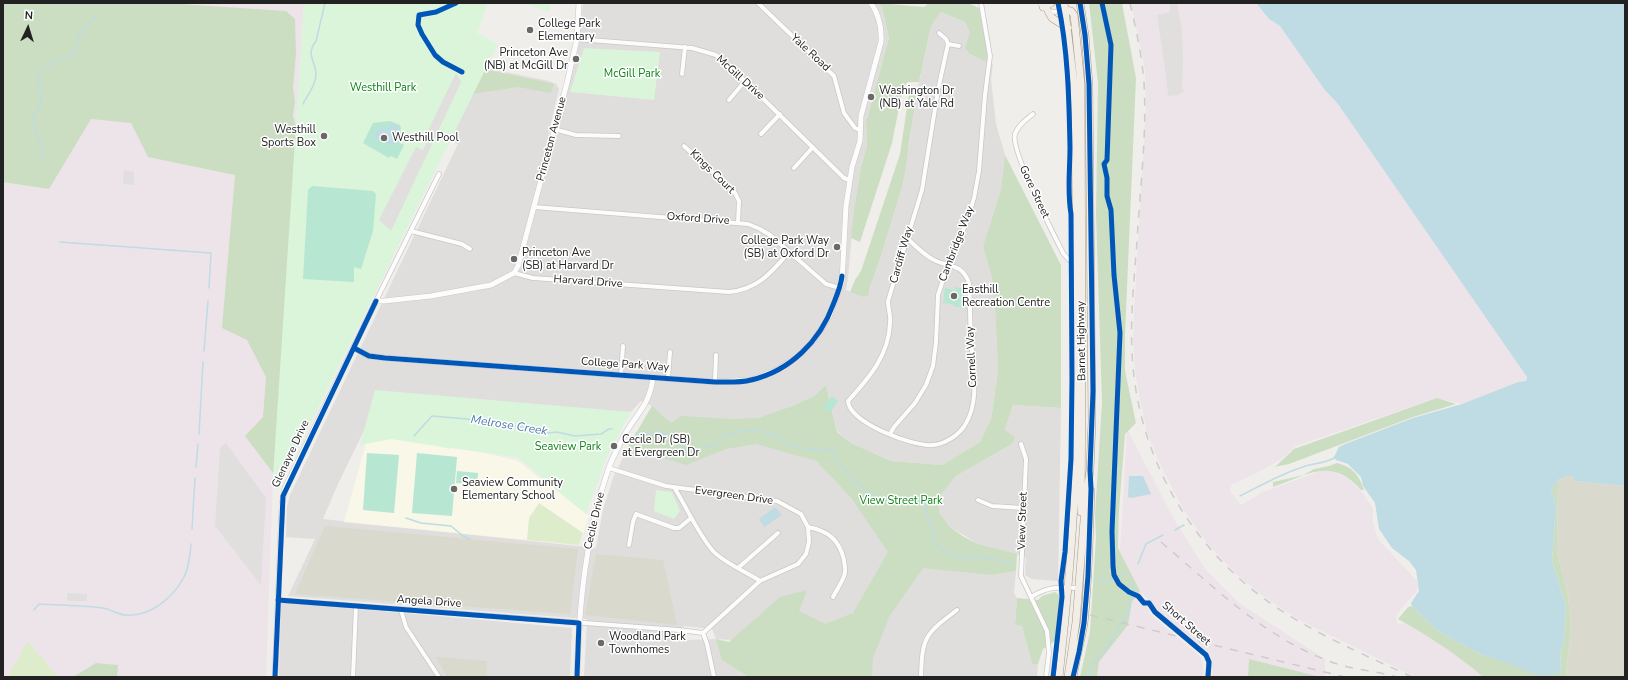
<!DOCTYPE html>
<html>
<head>
<meta charset="utf-8">
<style>
	body { margin:0 }
	#map { position:relative; width:1628px; height:680px; overflow:hidden; background:#f0eeeb; font-family:"Nunito Sans",sans-serif }
	canvas { display:block }
	.frame { position:absolute; inset:0; border:4px solid #222; pointer-events:none }
	.north { position:absolute; left:8px; top:8px; width:40px; height:40px; -webkit-text-stroke:3px #fff; paint-order:stroke; rotate:4deg; font-size:11px; font-weight:700; line-height:16px; text-align:center; color:#222 }
	.north::after { content:''; display:block; margin:auto; width:14px; height:18px; background:#222; clip-path:polygon(50% 0,100% 100%,50% 72%,0 100%) }
</style>
</head>
<body>
<div id="map">
<canvas width="1628" height="680"></canvas>
<div class="frame"></div>
<div class="north">N</div>
</div>
<script>
const c = document.querySelector('canvas').getContext('2d');
c.lineJoin = 'round';
function paint(path, color) {
  c.fillStyle = color;
  c.fill(path, 'evenodd');
}
function stroke(path, color, width, dash) {
  c.strokeStyle = color;
  c.lineWidth = width;
  c.lineCap = dash ? 'butt' : 'round';
  c.setLineDash(dash || []);
  c.stroke(path);
}
function label(font, color, halo, rows, align = 'center') {
  c.font = font + ' "Nunito Sans",sans-serif';
  c.lineWidth = 3;
  c.setLineDash([]);
  c.textBaseline = 'middle';
  c.strokeStyle = halo;
  c.fillStyle = color;
  for (const [text, x, y, turn = 0] of rows) {
    c.save();
    c.translate(x, y);
    c.rotate((+turn || 0) * Math.PI / 180);
    c.textAlign = isNaN(turn) ? turn : align;
    if (halo) c.strokeText(text, 0, 0);
    c.fillText(text, 0, 0);
    c.restore();
  }
}
paint(new Path2D(`
	M583 3H878L882 7 889 38 866 123 867 146 861 167 854 209 848 278 846 290 863 297 869 290 879 262 903 184 905 162 910 141 914 107 931 26 941 12 965 22 970 33V54L993 64 991 79 996 124 1005 155 1001 189 983 246 994 286 998 371 991 419 980 442 942 465 891 461 851 443 837 431 826 385 814 396 792 406 757 418 787 452 816 461 851 498 889 552 994 575 1016 571 1014 593 1017 598 1015 625 1022 626 1032 664H1038L1037 677H788L790 644 716 639 766 677H584L587 619 288 596 315 539 286 537 287 507 290 495 458 144 450 140 486 68 549 81 556 84 559 89 551 123 536 201 558 126 578 47ZM641 401 652 406 628 447 613 478 603 510 596 548 323 519 338 484 375 408 631 412ZM683 626 712 629 716 639 686 640Z
	M1013 405 1061 408 1058 581 1032 579 1025 575 1026 557 978 544 949 526 939 512V497L956 476 1012 444 1005 431Z
	M281 602 572 628 570 677H279Z`), '#dfdedc');
paint(new Path2D(`
	M3 3H304L273 476 266 677H3Z
	M1131 3H1256L1269 19 1280 26 1324 89 1338 104 1527 375 1525 381 1518 382 1462 404 1437 398 1296 446 1280 460 1255 474 1232 484 1230 491 1241 505 1263 492 1321 471H1332L1347 478 1362 492 1373 508V523L1378 539 1417 581 1418 587 1415 593 1397 614 1396 619 1398 623 1399 624 1403 623 1438 642 1464 661 1483 677H1415L1301 621 1267 599 1236 574 1207 543 1183 509 1159 462 1147 432 1140 400 1135 370 1133 340 1134 312 1146 107 1145 70Z
	M1127 429 1174 519 1206 570 1239 603 1325 659V677H1212V658L1161 614 1141 592 1150 614 1202 658 1203 664V677H1097L1099 662 1128 625 1132 602 1140 591 1120 551Z`), '#ede4e9');
paint(new Path2D(`
	M371 425 518 461 589 516 579 545 344 522Z`), '#f8f7e8');
paint(new Path2D(`
	M1567 476H1572L1575 481 1625 486V677H1566L1571 627 1568 595 1557 552 1558 480Z
	M325 526 578 549 570 614 295 594Z
	M596 554 663 560 677 625 585 615Z
	M436 657 487 661 486 677H447Z`), '#d9d9cd');
paint(new Path2D(`
	M539 503 583 533 579 545 527 540 529 518Z
	M27 642 30 644 58 677H8Z`), '#ddeccb');
paint(new Path2D(`
	M3 3H164L286 11 295 19 296 54 293 88 295 101 293 116 306 163 345 333 273 473 245 436 263 417 266 377 247 340 222 328 235 175 148 157 131 123 91 119 49 189 3 182Z
	M878 3 924 7 929 3H968L979 8C982 25 988 44 987 62L970 54 965 48 970 33 965 22 941 12 931 26 919 82H908L903 87 892 143 860 242 851 238 854 209 861 167 867 146 866 123 889 38 882 7Z
	M1089 3H1122L1136 78 1125 335V371L1136 423 1125 434 1119 510 1118 548 1140 591 1132 602 1128 625 1099 662 1097 677H1080L1090 632 1096 538 1095 515 1102 402 1096 214 1098 83Z
	M479 68 554 84 551 93 518 87 472 94Z
	M912 90H917L903 184 879 262 869 290V295L863 297 850 292 855 280 861 271 900 154 909 94Z
	M1005 155 1061 265V408L1013 405 1005 430 1015 437 1012 444 956 476 939 497V512L949 526 964 537 978 544 1017 554 1016 571 993 575 923 568 889 617 873 658 872 677H746V675L722 660 716 639 729 642 780 597 807 590 799 611 825 624 853 613 888 552 851 498 816 461 756 444 726 449 686 465 628 447 652 406 671 423 681 416 733 419 757 418 792 406 814 396 826 385 837 432 851 443 891 461 942 465 980 442 991 419 998 371 994 286 983 246 1001 189Z
	M1437 398 1456 404 1413 417 1289 464 1275 467 1294 449Z
	M1337 463C1353 467 1359 475 1364 490H1361C1331 456 1308 475 1273 487V482L1304 475 1314 469 1329 466Z
	M1558 480 1557 552 1568 595 1571 627 1566 677H1483C1457 654 1428 636 1398 619L1408 607 1412 606 1438 631 1482 655 1561 673 1560 651 1563 644 1566 607 1552 561 1556 505 1551 490Z
	M1055 592 1060 596 1055 641 1043 649 1038 664H1032L1022 626 1015 625 1017 598 1038 600 1042 596Z
	M1249 659 1320 677H1248Z
	M96 663 118 665 117 677H73Z`), '#cbdec1');
paint(new Path2D(`
	M304 3H488L477 33 498 44 284 477 273 476Z
	M525 3H551L549 12Z
	M584 48 660 52 654 100 570 92Z
	M375 390 631 412 608 454 586 514 517 457 451 448 450 449 437 446 391 439 360 445Z
	M656 490 672 492 680 511 674 519 654 511Z`), '#daf5da');
paint(new Path2D(`
	M390 121 400 125 401 128 400 131 405 134 400 143 404 145 397 159 391 156 389 158 363 143 373 123Z
	M312 186 373 191 376 194 373 231 361 269 354 267V282L303 279 308 190Z
	M955 287 965 289 962 308 953 306V304L943 303 945 288 955 290Z
	M832 396 838 401 829 413 823 408Z
	M367 453 399 455 394 513 363 510Z
	M417 453 457 457 452 516 412 513Z
	M457 471 478 473 477 484 456 483Z`), '#b7e6d2');
paint(new Path2D(`
	M1170 3H1177L1182 30 1183 62 1182 88 1184 91 1178 95 1168 96 1166 76 1157 15 1170 12Z
	M456 73 461 82 433 142 425 137Z
	M427 142 432 144 391 231 379 220 416 147 423 150Z
	M124 170 134 172V185L123 184Z
	M226 443 266 498 261 585 215 526 220 448Z
	M67 593 87 594V601H67Z
	M613 635 622 636 621 653 609 652V649H612Z`), '#e0dfde');
paint(new Path2D(`
	M1256 3H1625V486L1575 481 1572 476H1567L1558 480 1551 490 1556 505 1552 561 1566 607 1563 644 1560 651 1561 673 1544 676 1535 674 1496 659 1482 655 1438 631 1412 606 1411 603 1419 591 1416 570 1409 561 1392 548 1379 529 1375 503 1363 486 1361 477 1348 464 1336 460 1334 457 1339 447 1345 444 1413 418 1462 404 1518 382 1526 381 1527 377 1338 104 1324 89 1280 26 1269 19Z
	M391 124 400 128 392 145 374 137 379 127 387 131Z
	M1129 476H1143L1151 494 1131 498 1128 497Z
	M775 507 782 515 764 527 759 519Z`), '#bfdbe3');
stroke(new Path2D(`
	M303 104C307 96 316 85 316 75 316 61 305 55 316 41L325 3
	M43 160 42 146 36 133 33 115C49 104 36 89 38 74L55 61 70 57 77 48 79 36 95 17
	M60 242 211 253 209 288
	M204 351 208 301
	M636 433 661 432 675 440 688 451 718 444 723 436C744 429 756 427 776 436 782 439 787 444 792 446 804 450 820 449 832 450 836 455 837 461 841 466 850 477 870 498 884 500 897 502 912 500 925 501L929 522 934 531 932 537 937 546 953 556 992 559 1010 562
	M199 434 203 362
	M414 436 432 416 479 420 534 429 548 433 557 432 575 436 601 434 609 429H612
	M196 467 198 444
	M1240 496C1260 486 1279 475 1300 468 1312 463 1325 464 1336 457
	M406 518 421 523 451 526 463 536 470 539
	M192 529 195 478
	M1175 530 1184 525
	M1138 564 1146 544 1163 535
	M1095 580H1109L1126 574
	M34 610 39 604C60 605 82 605 103 608 111 609 118 615 126 615 150 617 173 598 184 577 189 568 190 555 191 544
	M1088 677 1091 665 1109 645 1127 614 1134 582`), '#bfdbe3', 1.5);
const minor = new Path2D(`
	M758 3 834 76 844 113 855 128 860 130
	M1040 3C1047 13 1054 13 1065 10
	M577 39 692 48 716 55 745 81 844 178 850 180
	M948 44 959 46
	M682 74 685 47
	M729 100 745 81
	M1033 114C1026 120 1018 125 1015 134 1010 150 1053 233 1063 253L1069 260 1078 262
	M554 129 576 135 619 136
	M761 134 780 114
	M684 146 735 193 739 201 738 223
	M794 168 813 147
	M534 207 748 224 760 229 770 235 826 284 840 288
	M411 231 462 244 470 249
	M907 238C915 246 924 255 934 260 950 268 962 263 969 283 970 301 970 320 971 338 972 365 981 400 965 425 959 435 945 444 933 445 914 447 849 423 848 401 869 378 889 355 890 323 891 315 888 309 888 301L922 190 938 90 948 44 946 39 939 33
	M514 273 533 278 729 292C758 289 771 273 789 252
	M376 301 439 174
	M621 375 623 346
	M668 378 670 352
	M715 382 716 355
	M890 434 894 427 915 403 926 385 933 366 936 342 938 295 948 265 967 221 974 198 979 171 985 95 990 56 981 3
	M1021 444 1026 459 1021 576 1047 631 1049 653 1046 677
	M609 468 666 486 777 501 801 514 808 527 809 542 806 554 798 564 760 581 703 633
	M674 487C687 508 697 532 713 551 723 562 746 572 760 581
	M978 500 992 506 1023 508
	M808 527C828 531 839 539 844 560 844 564 846 568 845 572 844 580 837 589 833 597
	M629 545 633 522 636 514 674 528H679L691 518
	M738 568 778 533
	M1031 597C1048 586 1059 587 1079 588
	M278 600 679 630 703 633
	M1149 603 1155 612 1206 655 1209 662 1208 677
	M401 610 406 627 439 677
	M703 633 707 644 714 677
	M353 677 356 606
	M921 677C922 637 925 634 957 610`);
const tertiary = new Path2D(`
	M354 348 369 356 385 358 715 382 751 380 777 370 797 357 814 340 829 317 842 282 846 206 852 167 860 141 861 116 881 42C882 28 879 15 871 3
	M275 677 282 504 285 488 376 301H384L431 296 491 285 514 273 518 266 567 83 577 39 579 3
	M577 677C579 607 585 537 608 470 613 457 619 445 625 434 638 412 650 404 653 377`);
const primary = new Path2D(`
	M1043 7 1051 3
	M1065 10 1071 11 1074 15 1081 84 1082 371 1081 512
	M1048 11 1052 18 1068 28
	M1059 677C1067 604 1074 531 1076 457 1079 342 1076 227 1075 112L1074 84 1064 3
	M1068 677 1076 622 1085 508 1090 470 1092 421 1089 84 1085 35 1080 3
	M1073 677C1076 659 1081 641 1084 623 1089 579 1089 535 1091 491`);
stroke(minor, '#c9c8c7', 5.5);
stroke(tertiary, '#c9c8c7', 6);
stroke(primary, '#a79c86', 8);
stroke(minor, '#fdfcfc', 4);
stroke(tertiary, '#fdfcfc', 5);
stroke(primary, '#f3ede7', 7);
stroke(new Path2D(`
	M1130 3C1136 29 1142 56 1144 83 1147 135 1140 189 1137 241 1134 283 1129 325 1133 367 1142 468 1199 559 1285 613 1325 638 1369 657 1412 677
	M1161 542C1215 588 1266 639 1334 663 1355 670 1376 671 1397 677
	M1090 615 1345 677`), '#ccc', 1.5, [8, 8]);
stroke(new Path2D(`
	M456 3 436 12 419 15 418 25 422 34 435 55 443 62 462 72
	M1102 3 1111 45 1107 160 1104 164 1107 178V196L1111 210 1114 275 1120 333 1112 531 1113 566 1114 575 1119 584 1129 592 1138 596 1144 603H1149L1155 612 1206 655 1209 662 1208 677
	M354 348 369 356 385 358 715 382C727 382 739 383 751 380 790 371 820 341 833 305 837 295 841 286 842 276
	M278 600 579 623 577 677
	M275 677 283 496 376 301
	M1053 677 1062 597 1061 581 1065 552 1071 459 1072 379 1071 214C1067 191 1070 170 1070 147 1069 98 1068 50 1058 3
	M1073 677 1079 652 1084 623 1088 576 1091 489 1090 470 1093 391 1089 84 1085 35 1080 3`), '#0057b8', 5);
for (const [x, y, r, color] of [
	[530,30,4,"#6a6968"],
	[576,59,4,"#6a6968"],
	[871,97,4,"#6a6968"],
	[324,136,4,"#6a6968"],
	[384,138,4,"#6a6968"],
	[837,247,4,"#6a6968"],
	[514,259,4,"#6a6968"],
	[954,296,4,"#6a6968"],
	[614,446,4,"#6a6968"],
	[454,489,4,"#6a6968"],
	[601,643,4,"#6a6968"]
]) {
  const dot = new Path2D();
  dot.arc(x, y, r, 0, 2 * Math.PI);
  c.fillStyle = color;
  c.fill(dot);
  stroke(dot, '#fff', 1.5);
}
label('11px', '#222', '#fff', [
	["College Park",538,24],
	["Elementary",538,37],
	["Princeton Ave",568,53,"right"],
	["(NB) at McGill Dr",568,66,"right"],
	["Washington Dr",879,91],
	["(NB) at Yale Rd",879,104],
	["Westhill",316,130,"right"],
	["Sports Box",316,143,"right"],
	["Westhill Pool",392,138],
	["College Park Way",829,241,"right"],
	["(SB) at Oxford Dr",829,254,"right"],
	["Princeton Ave",522,253],
	["(SB) at Harvard Dr",522,266],
	["Easthill",962,290],
	["Recreation Centre",962,303],
	["Cecile Dr (SB)",622,440],
	["at Evergreen Dr",622,453],
	["Seaview Community",462,483],
	["Elementary School",462,496],
	["Woodland Park",609,637],
	["Townhomes",609,650]
], 'left');
label('11px', '#222', '#fff', [
	["Yale Road",810,53,43],
	["McGill Drive",740,78,42],
	["Princeton Avenue",552,139,-75],
	["Kings Court",712,172,44],
	["Gore Street",1034,192,65],
	["Oxford Drive",698,219,4],
	["Cambridge Way",957,244,-69],
	["Cardiff Way",902,255,-74],
	["Harvard Drive",588,282,4],
	["Barnet Highway",1082,341,-91],
	["Cornell Way",972,357,-93],
	["College Park Way",625,365,4],
	["Glenayre Drive",291,454,-65],
	["Evergreen Drive",734,496,8],
	["Cecile Drive",595,521,-77],
	["View Street",1023,521,-88],
	["Angela Drive",429,602,4],
	["Short Street",1186,624,41]
]);
label('11px', '#0c8416', '#fff', [
	["McGill Park",632,74],
	["Westhill Park",383,88],
	["Seaview Park",568,447],
	["View Street Park",901,501]
]);
label('italic 12px', '#4a7aab', '#fff', [
	["Melrose Creek",509,426,9]
]);
</script>
</body>
</html>
